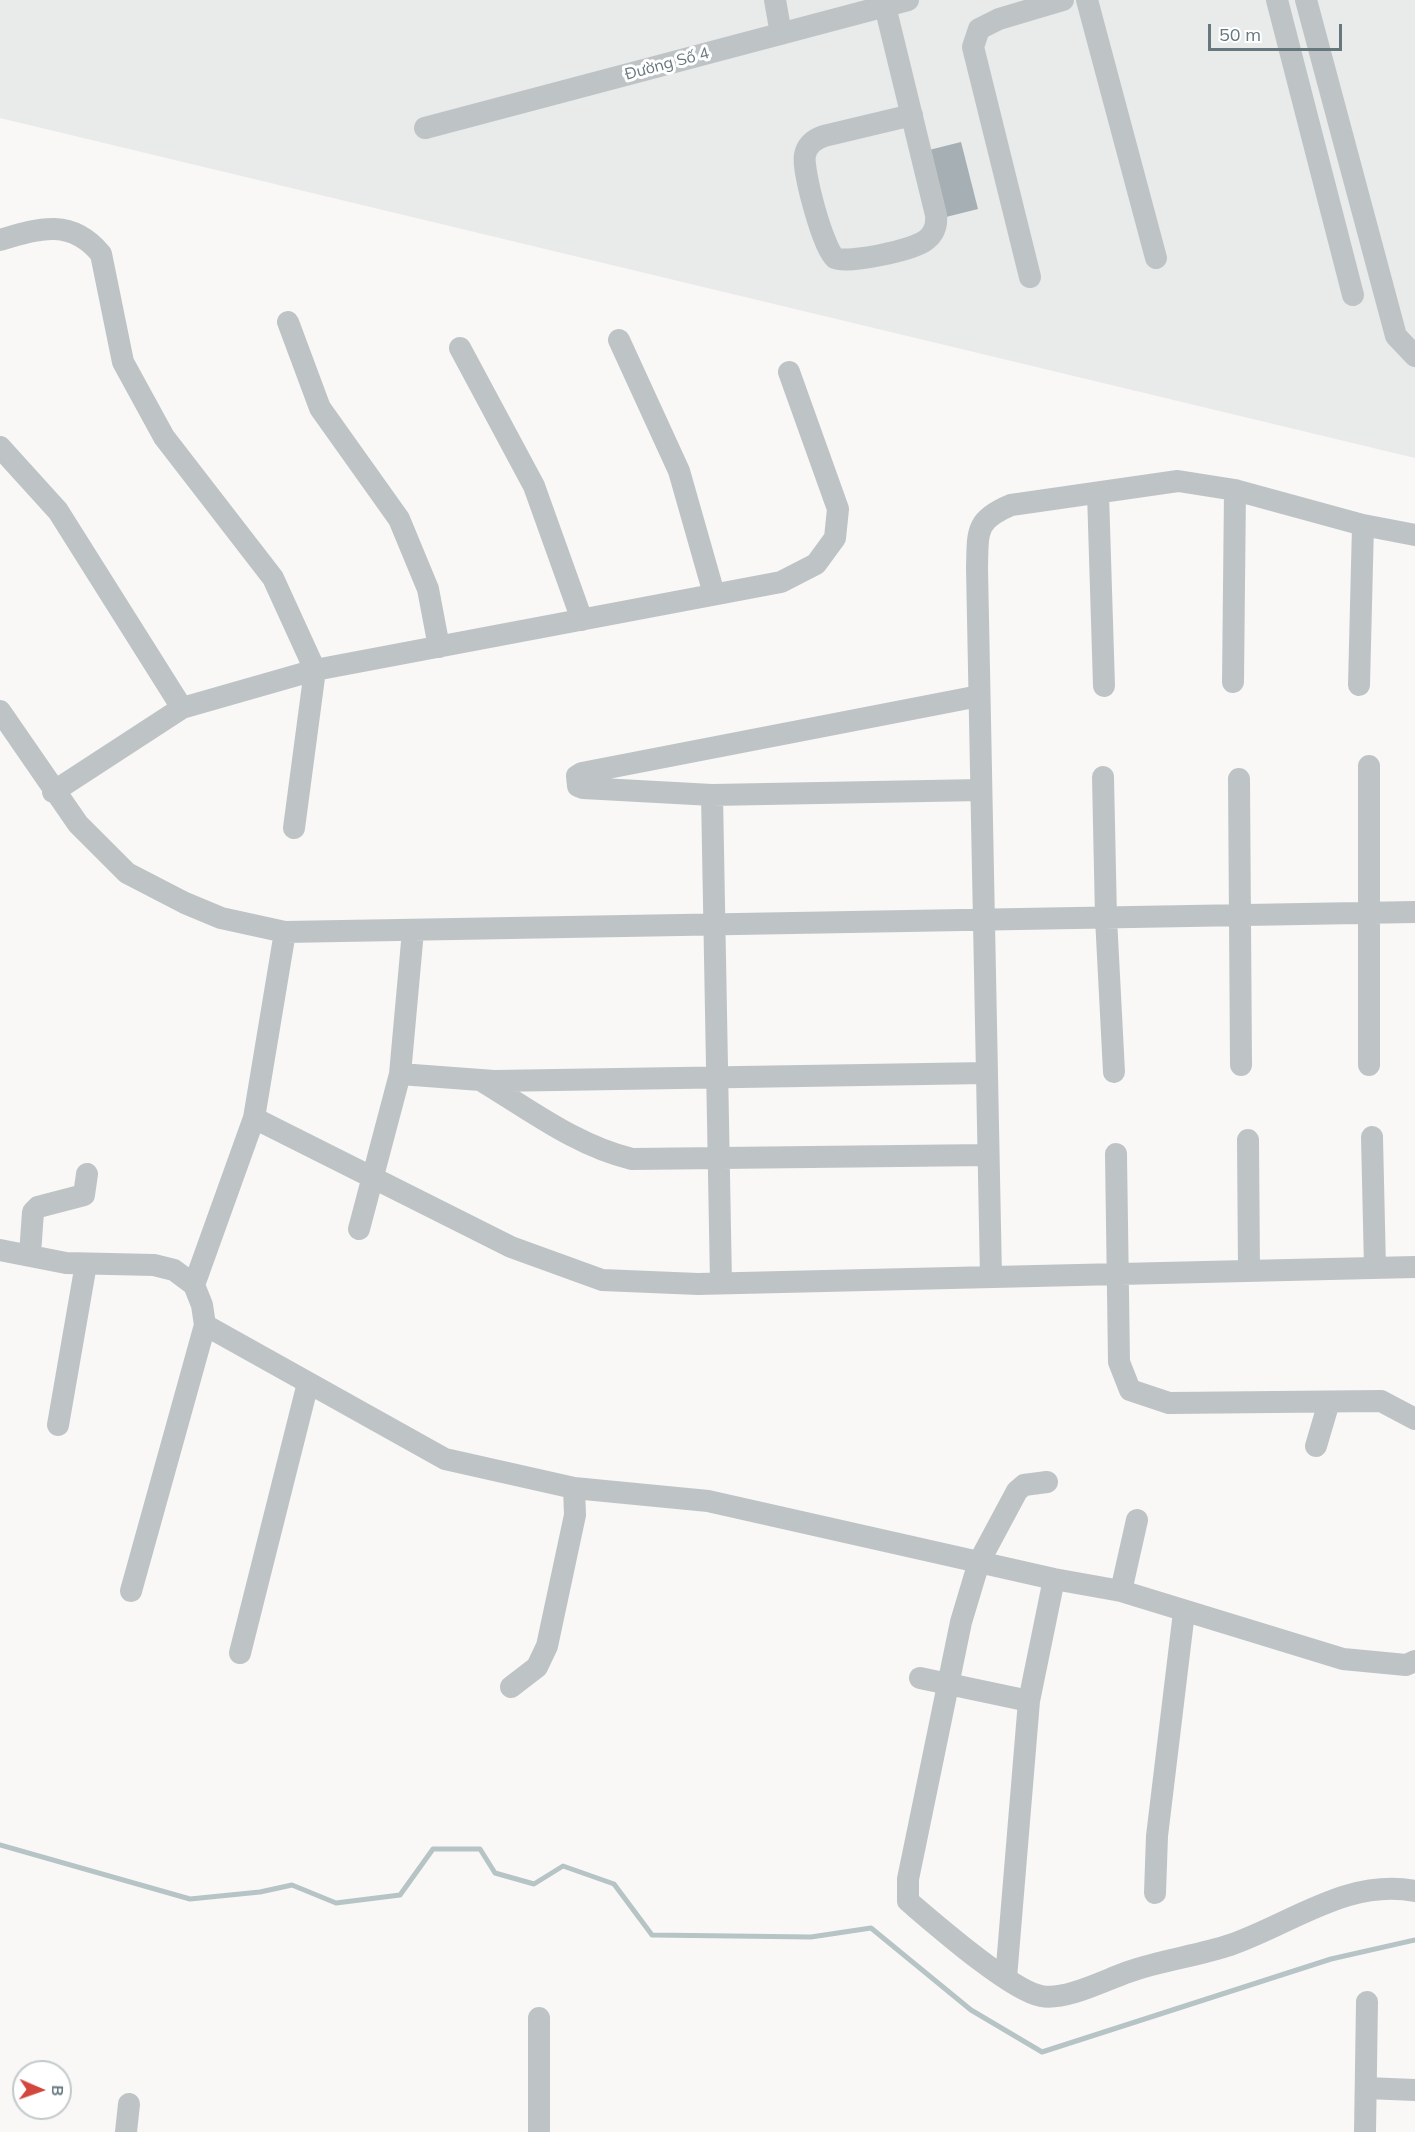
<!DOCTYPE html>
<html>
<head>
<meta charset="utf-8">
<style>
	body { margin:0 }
	#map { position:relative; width:1415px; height:2132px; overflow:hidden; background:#f9f8f6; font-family:Mulish,sans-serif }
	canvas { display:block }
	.north { position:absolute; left:12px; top:2060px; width:60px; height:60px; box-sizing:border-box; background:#fff; border:2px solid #c2c9cb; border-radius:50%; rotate:92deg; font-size:16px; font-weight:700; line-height:24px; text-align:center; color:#66787e }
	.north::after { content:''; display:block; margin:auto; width:21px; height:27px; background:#d2473d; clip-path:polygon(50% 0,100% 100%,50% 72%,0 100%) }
	.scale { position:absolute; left:1208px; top:24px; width:134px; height:27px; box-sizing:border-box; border:3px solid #66787e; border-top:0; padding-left:8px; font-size:18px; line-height:21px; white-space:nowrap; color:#66787e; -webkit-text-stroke:4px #fff; paint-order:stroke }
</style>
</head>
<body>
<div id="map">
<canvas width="1415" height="2132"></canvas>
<div class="north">B</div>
<div class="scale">50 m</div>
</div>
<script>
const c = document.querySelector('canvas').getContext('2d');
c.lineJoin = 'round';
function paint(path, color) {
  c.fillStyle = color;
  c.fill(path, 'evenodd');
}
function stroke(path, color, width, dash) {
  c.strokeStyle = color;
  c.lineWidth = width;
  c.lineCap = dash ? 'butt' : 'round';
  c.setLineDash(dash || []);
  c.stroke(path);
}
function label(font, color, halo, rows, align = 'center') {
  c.font = font + ' Mulish,sans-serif';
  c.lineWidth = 6;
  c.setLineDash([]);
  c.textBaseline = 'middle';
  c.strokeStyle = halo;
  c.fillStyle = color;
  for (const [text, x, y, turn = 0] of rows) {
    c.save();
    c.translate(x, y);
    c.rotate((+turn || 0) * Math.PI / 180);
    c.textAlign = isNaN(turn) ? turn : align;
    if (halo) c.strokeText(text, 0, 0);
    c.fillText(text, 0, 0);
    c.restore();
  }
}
paint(new Path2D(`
	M0 0H1415V458L0 118Z`), '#e9eaea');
stroke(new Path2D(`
	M0 1845 190 1899 260 1892 292 1885 336 1903 400 1895 433 1849H480L495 1873 534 1884 563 1866 614 1884 652 1935 811 1937 871 1928 971 2010 1042 2052 1331 1959 1415 1940`), '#b7c4c6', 5);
paint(new Path2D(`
	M961 142 978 209 946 217 929 150Z`), '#a6afb3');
stroke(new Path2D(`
	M775 0 781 34
	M1087 0 1156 258
	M1277 0 1353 295
	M1306 0 1396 336 1415 356
	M885 6 936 215C937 225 934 234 926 240 914 250 848 264 835 258 823 248 802 170 805 155 807 145 815 139 824 136L912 115
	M425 128 908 0
	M0 240C40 228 71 218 101 254L123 362 164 437 273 578 315 670 294 828
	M1030 277 973 47 979 29 999 19 1063 0
	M288 322 320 408 399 519 428 589 439 647
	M619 340 679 471 714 594
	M460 348 534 486 582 620
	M0 447 58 511 182 708
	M1098 493 1104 686
	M1233 682 1235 490
	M1359 685 1363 525
	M979 696 582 773 577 776 578 786 583 788 712 795 981 790
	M0 711 78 824 127 873 185 903 221 918 285 932 1415 912
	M1369 766V1065
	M1103 777 1106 918 1114 1072
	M1239 779 1241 1065
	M53 792 182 708 315 670 781 582 816 564 835 538 838 509 789 372
	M712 795 721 1283
	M400 1074 494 1081 987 1073
	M482 1081C530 1110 577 1146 632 1159L988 1155
	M254 1118 511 1247 602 1280 698 1284 1415 1267
	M1372 1137 1375 1268
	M1248 1140 1249 1271
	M1116 1154 1119 1362 1130 1390 1169 1403 1381 1401 1415 1419
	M359 1229 400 1074 413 931
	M0 1250 66 1263 154 1265 174 1270 194 1285
	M30 1254 33 1212 38 1207 84 1195 87 1174
	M991 1277 977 568C978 531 975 520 1011 505L1178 481 1235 490 1363 525 1415 535
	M205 1325 445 1459 574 1488 708 1501 1054 1579 1121 1591 1343 1659 1406 1665 1415 1661
	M58 1425 86 1264
	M1316 1446 1329 1402
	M1047 1482 1024 1485 1017 1491 979 1562 961 1622 914 1850 908 1879V1901C935 1924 1010 1990 1041 1996 1065 2001 1105 1980 1128 1972 1161 1960 1197 1956 1230 1945 1291 1924 1348 1878 1415 1891
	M131 1591 205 1325 202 1305 194 1285 254 1118 285 932
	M1121 1591 1137 1520
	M240 1653 308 1383
	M920 1678 1029 1701
	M511 1687 537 1667 547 1646 575 1515 574 1488
	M1155 1893 1157 1836 1184 1612
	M1006 1978 1029 1701 1054 1579
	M539 2018V2132
	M1366 2088 1415 2090
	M126 2132 129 2104
	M1365 2132 1367 2002`), '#bec4c6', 22);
label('16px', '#66787e', '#fff', [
	["Đường Số 4",667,64,-15]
]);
</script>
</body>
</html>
